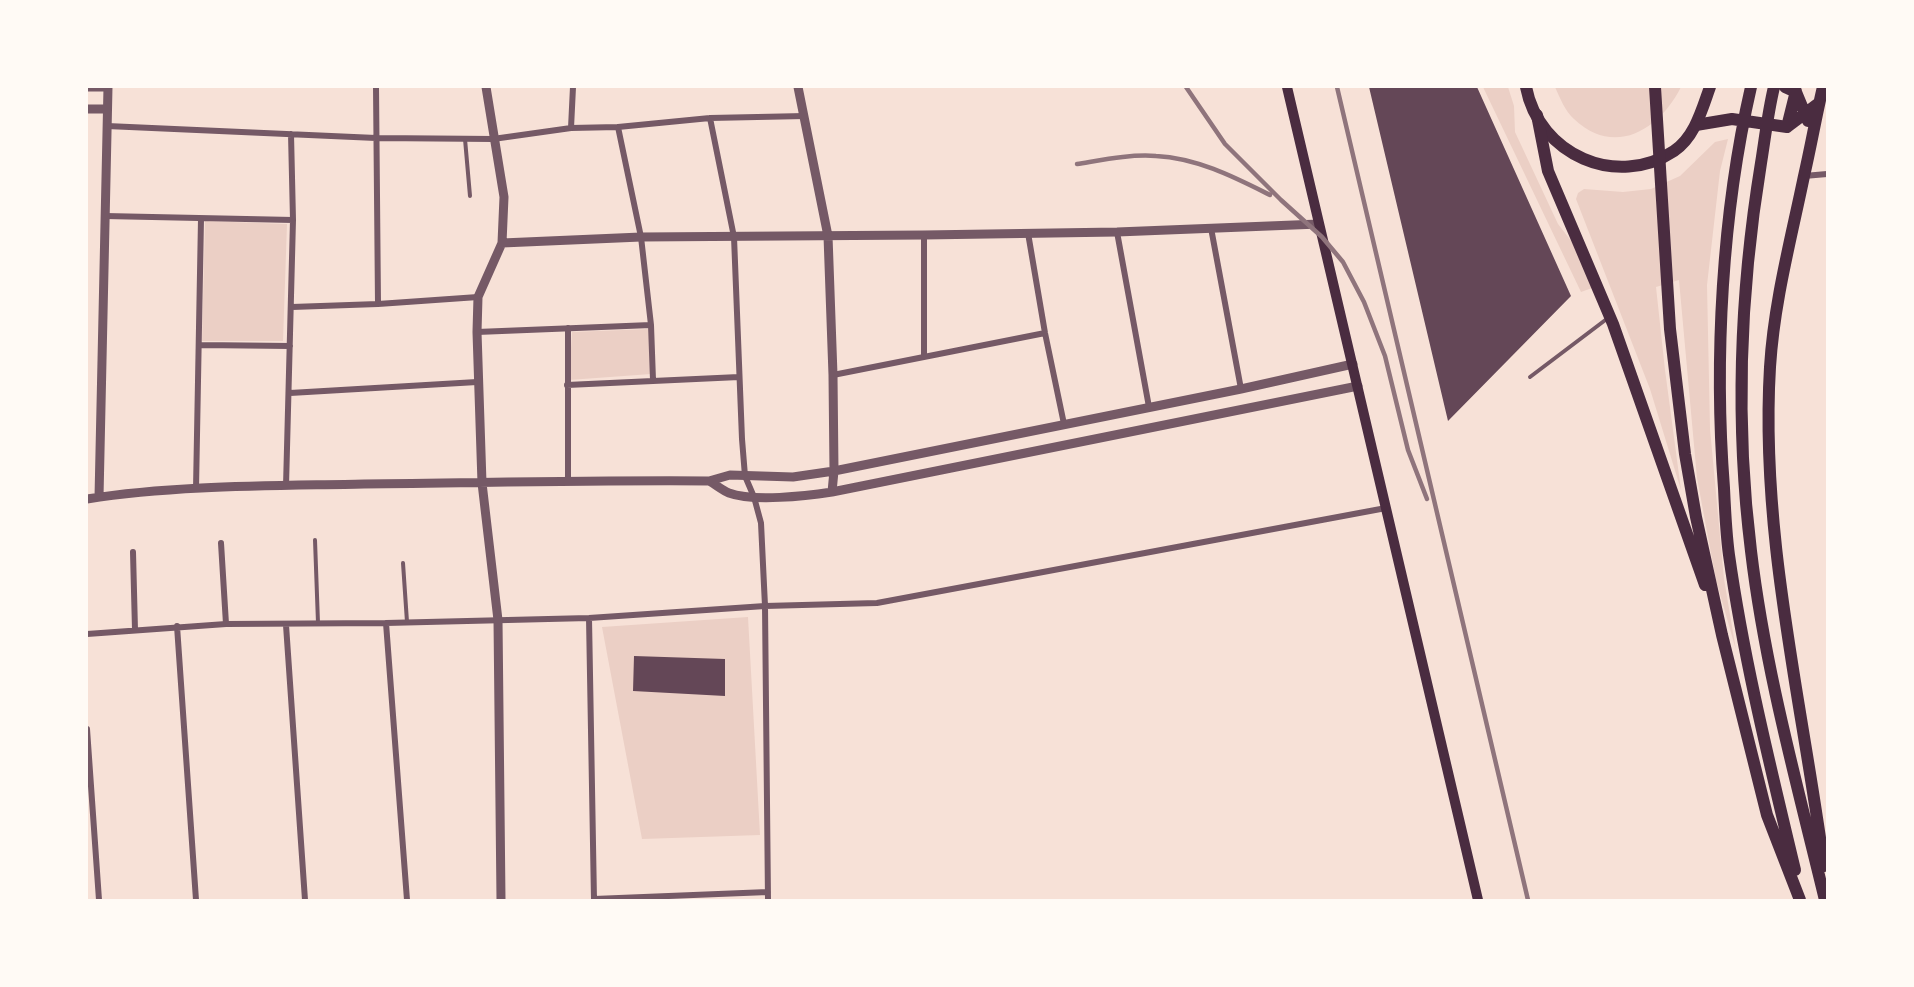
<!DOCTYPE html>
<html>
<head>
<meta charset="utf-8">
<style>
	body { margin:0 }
	#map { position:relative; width:1914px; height:987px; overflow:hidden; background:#f7e1d7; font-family:Overpass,sans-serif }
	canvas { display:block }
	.frame { position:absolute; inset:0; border:88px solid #fffaf5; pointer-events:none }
</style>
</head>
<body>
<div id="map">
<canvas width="1914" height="987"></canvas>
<div class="frame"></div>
</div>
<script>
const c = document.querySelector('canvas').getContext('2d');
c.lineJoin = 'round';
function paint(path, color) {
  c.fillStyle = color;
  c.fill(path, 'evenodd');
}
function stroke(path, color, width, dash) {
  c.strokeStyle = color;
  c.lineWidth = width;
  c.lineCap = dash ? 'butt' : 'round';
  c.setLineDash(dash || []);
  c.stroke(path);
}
paint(new Path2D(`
	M1483 87H1508L1514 106 1515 132 1558 224 1572 242 1592 288 1581 292Z
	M1555 87H1681C1660 129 1615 158 1574 119 1565 111 1560 98 1555 87Z
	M1728 139 1720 171 1707 285 1710 429 1724 579 1736 650 1716 580 1697 478 1679 280 1656 287 1665 370 1681 490 1650 389 1576 199 1578 193 1584 189 1623 192 1651 189 1680 176 1715 142Z
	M205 221 287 224 283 341H202Z
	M649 329 651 374 569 380 572 332Z
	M748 617 760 835 642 839 602 627Z`), '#ebcfc5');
paint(new Path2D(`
	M1369 87H1477L1571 296 1448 421Z
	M634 656 725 659V696L633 691Z`), '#644757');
stroke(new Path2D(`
	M465 139 470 196
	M1530 377 1608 318
	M315 540 318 623
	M403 563 407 622`), '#755966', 4);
stroke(new Path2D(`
	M376 87 378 304
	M710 118 734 237 742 439 745 476 754 497 761 523 765 606 768 900
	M107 126 376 138 493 139 571 128 618 127 710 118 805 116
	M618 127 641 237 651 325 653 380
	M571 128 573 87
	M1804 176 1827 174
	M105 216 293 220
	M1211 228 1241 389
	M1117 232 1149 407
	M1028 233 1045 333 1064 424
	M292 307 378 304 478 297
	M568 328V480
	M477 332 651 325
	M200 345 290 346
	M924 356V235
	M833 375 1045 333
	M567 385 739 377
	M290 393 477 382
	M286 486 293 220 291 134
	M196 489 201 219
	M221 543 226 624
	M133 552 135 630
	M589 618 594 900
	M386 623 407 900
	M286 625 305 900
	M177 626 196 900
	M87 634 226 624 386 623 589 618 765 606 877 603 1386 508
	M87 729 99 900
	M594 899 768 892`), '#755966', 6);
stroke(new Path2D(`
	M87 87H108L99 497
	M486 87 504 197 502 243 478 297 477 332 482 483 498 620 501 900
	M798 87 828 236 833 375 834 471 832 492
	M87 109H107
	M502 243 641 237 924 235 1117 232 1319 224
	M709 481C715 484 722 490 729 493 753 502 806 496 832 492L1358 386
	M87 499C176 485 273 486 364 484 479 483 594 480 709 481L730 475 793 477 834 471 1241 389 1353 364`), '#755966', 9);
stroke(new Path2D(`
	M1287 87 1478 900`), '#4a2c40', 10);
stroke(new Path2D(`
	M1526 87C1539 155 1617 189 1674 151 1695 137 1702 109 1710 87`), '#4a2c40', 12);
stroke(new Path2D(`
	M1655 87 1670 329 1685 454 1696 517 1722 635 1767 815 1800 900
	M1751 87C1722 213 1714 359 1724 488 1725 510 1726 533 1729 555 1744 661 1770 765 1795 870
	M1774 87C1768 112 1765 138 1761 163 1740 291 1735 422 1751 551 1765 669 1797 784 1825 900
	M1785 87 1796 92 1808 121
	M1823 87C1816 116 1811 146 1804 176 1791 239 1774 302 1770 367 1760 535 1802 701 1824 866
	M1537 115 1548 171 1613 324 1705 585
	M1696 125 1732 119 1787 127 1819 103
	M1787 127 1796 91`), '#4a2c40', 12);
stroke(new Path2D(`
	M1186 87 1225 144 1281 200 1322 237 1343 262 1364 302 1385 356 1408 450 1427 499
	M1337 87 1528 900
	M1077 164C1102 160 1130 154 1156 156 1197 158 1234 177 1270 195`), '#8f747c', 4.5);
</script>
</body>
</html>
